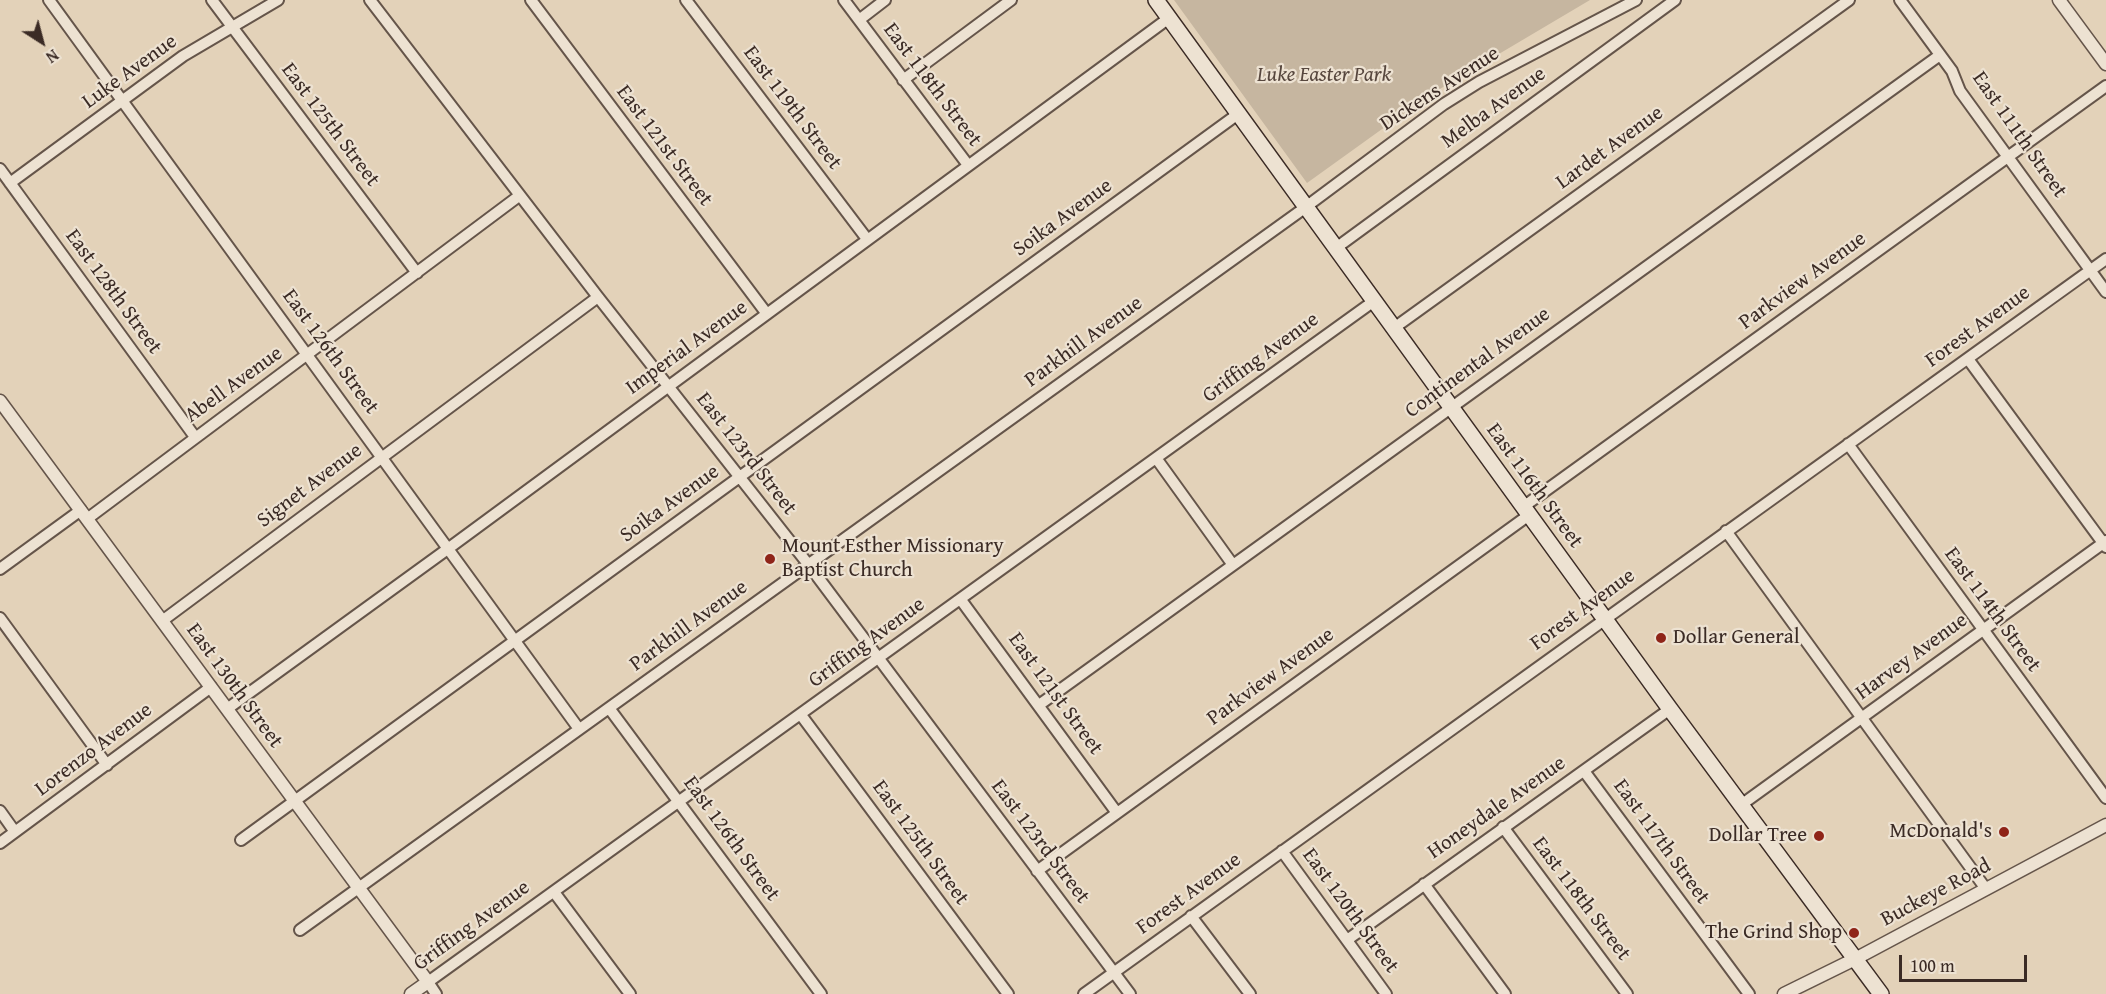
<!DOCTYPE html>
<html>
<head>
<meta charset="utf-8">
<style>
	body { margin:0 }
	#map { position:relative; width:2106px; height:994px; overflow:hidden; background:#e3d2b9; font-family:"Gentium Book Plus",serif }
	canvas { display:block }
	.north { position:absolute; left:12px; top:12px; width:60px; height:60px; -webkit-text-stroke:4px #ede2d2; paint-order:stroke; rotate:144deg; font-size:16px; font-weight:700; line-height:24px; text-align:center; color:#3b2b25 }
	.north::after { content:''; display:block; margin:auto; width:21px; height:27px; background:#3b2b25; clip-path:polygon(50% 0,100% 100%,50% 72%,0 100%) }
	.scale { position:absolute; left:1899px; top:955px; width:128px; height:27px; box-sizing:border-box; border:3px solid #3b2b25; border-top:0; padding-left:8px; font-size:18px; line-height:21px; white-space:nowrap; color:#3b2b25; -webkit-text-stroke:4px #ede2d2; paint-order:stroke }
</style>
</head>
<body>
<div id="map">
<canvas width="2106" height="994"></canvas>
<div class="north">N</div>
<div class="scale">100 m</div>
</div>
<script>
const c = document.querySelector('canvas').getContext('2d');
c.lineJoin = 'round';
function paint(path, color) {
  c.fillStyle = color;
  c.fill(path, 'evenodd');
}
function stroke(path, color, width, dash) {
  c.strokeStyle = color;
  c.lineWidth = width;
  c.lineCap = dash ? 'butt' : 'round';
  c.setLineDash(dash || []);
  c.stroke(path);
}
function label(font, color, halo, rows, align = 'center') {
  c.font = font + ' "Gentium Book Plus",serif';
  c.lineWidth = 4.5;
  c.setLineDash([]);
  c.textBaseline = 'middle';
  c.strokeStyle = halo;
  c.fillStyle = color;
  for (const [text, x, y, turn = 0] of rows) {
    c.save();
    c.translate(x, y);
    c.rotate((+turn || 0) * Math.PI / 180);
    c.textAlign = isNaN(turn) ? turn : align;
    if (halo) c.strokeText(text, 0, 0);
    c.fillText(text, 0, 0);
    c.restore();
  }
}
paint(new Path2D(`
	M1174 0H1590L1428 96 1307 183Z`), '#c6b6a0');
const minor = new Path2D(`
	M49 0 579 729
	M212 0 417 273
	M370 0 598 297 808 564 1130 994
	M531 0 767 314
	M686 0 867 239
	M844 0 968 165
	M1900 0 1952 71 1960 91 2106 292
	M859 20 885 0
	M903 80 1011 0
	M0 169 195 437
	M10 183 183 56 278 0
	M1336 248 1675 0
	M1394 328 1849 0
	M1968 359 2106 547
	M1848 444 2106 798
	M1156 458 1233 565
	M1523 507 2106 86
	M87 519 519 196
	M1726 531 1986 889
	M0 569 81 510
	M961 600 1117 813
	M0 618 107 765
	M162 621 598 297
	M1039 705 1940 55
	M609 708 821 994
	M227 709 449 548 1169 18
	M801 715 1008 994
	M1584 771 1749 994
	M1741 805 2106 541
	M0 811 15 832
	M1503 827 1627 994
	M241 840 1238 114
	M0 843 211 687
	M1282 851 1386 994
	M1037 871 1529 515
	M1424 884 1505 994
	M554 892 630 994
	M1191 916 1250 994
	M300 930 1299 212 1444 104 1479 82 1636 0
	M1347 940 1670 709
	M436 994 428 982 1374 301
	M1084 994 2106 259`);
const tertiary = new Path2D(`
	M2059 0 2106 64
	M0 401 428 982 411 994
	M1784 994 1855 959 2106 825`);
const secondary = new Path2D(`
	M1156 0 1670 709 1881 994`);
stroke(minor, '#65554a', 14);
stroke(tertiary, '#65554a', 15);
stroke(secondary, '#3b2b25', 18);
stroke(minor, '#ede2d2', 10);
stroke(tertiary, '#ede2d2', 12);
stroke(secondary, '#ede2d2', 15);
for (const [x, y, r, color] of [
	[770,559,6,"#8f2418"],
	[1661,638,6,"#8f2418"],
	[2004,832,6,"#8f2418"],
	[1819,836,6,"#8f2418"],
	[1854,933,6,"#8f2418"]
]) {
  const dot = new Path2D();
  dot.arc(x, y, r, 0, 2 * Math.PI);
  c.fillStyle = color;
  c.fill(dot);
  stroke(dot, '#ede2d2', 2);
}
label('21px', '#3b2b25', '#ede2d2', [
	["Luke Avenue",130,72,-36],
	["East 118th Street",932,85,53],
	["Dickens Avenue",1440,89,-33],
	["East 119th Street",792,108,53],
	["Melba Avenue",1494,108,-36],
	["East 125th Street",330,125,53],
	["East 111th Street",2019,135,55],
	["East 121st Street",664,146,53],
	["Lardet Avenue",1610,148,-36],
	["Soika Avenue",1063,218,-36],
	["Parkview Avenue",1803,281,-36],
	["East 128th Street",113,292,54],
	["Forest Avenue",1978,327,-36],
	["Parkhill Avenue",1084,342,-36],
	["Imperial Avenue",687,348,-36],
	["East 126th Street",330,352,54],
	["Griffing Avenue",1261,358,-36],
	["Continental Avenue",1478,363,-36],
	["Abell Avenue",234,385,-36],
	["East 123rd Street",746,454,52],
	["Signet Avenue",310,486,-37],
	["East 116th Street",1534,486,54],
	["Soika Avenue",670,504,-36],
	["Forest Avenue",1583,610,-36],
	["East 114th Street",1992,610,54],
	["Parkhill Avenue",689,626,-36],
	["Griffing Avenue",867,643,-36],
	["Harvey Avenue",1912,657,-36],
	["Parkview Avenue",1271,677,-36],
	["East 130th Street",234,686,54],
	["East 121st Street",1055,694,54],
	["Lorenzo Avenue",94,750,-37],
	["Honeydale Avenue",1497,808,-35],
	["East 126th Street",731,839,54],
	["East 123rd Street",1040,842,53],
	["East 117th Street",1661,842,54],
	["East 125th Street",920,843,54],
	["Buckeye Road",1936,893,-28],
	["Forest Avenue",1189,894,-36],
	["East 118th Street",1581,899,53],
	["East 120th Street",1350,911,54],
	["Griffing Avenue",472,926,-36]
]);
label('italic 21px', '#57473e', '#ede2d2', [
	["Luke Easter Park",1324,76]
]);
label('21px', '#3b2b25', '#ede2d2', [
	["Mount Esther Missionary",782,547,"left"],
	["Baptist Church",782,571,"left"],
	["Dollar General",1673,638,"left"],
	["McDonald's",1992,832],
	["Dollar Tree",1807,836],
	["The Grind Shop",1842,933]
], 'right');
</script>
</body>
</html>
